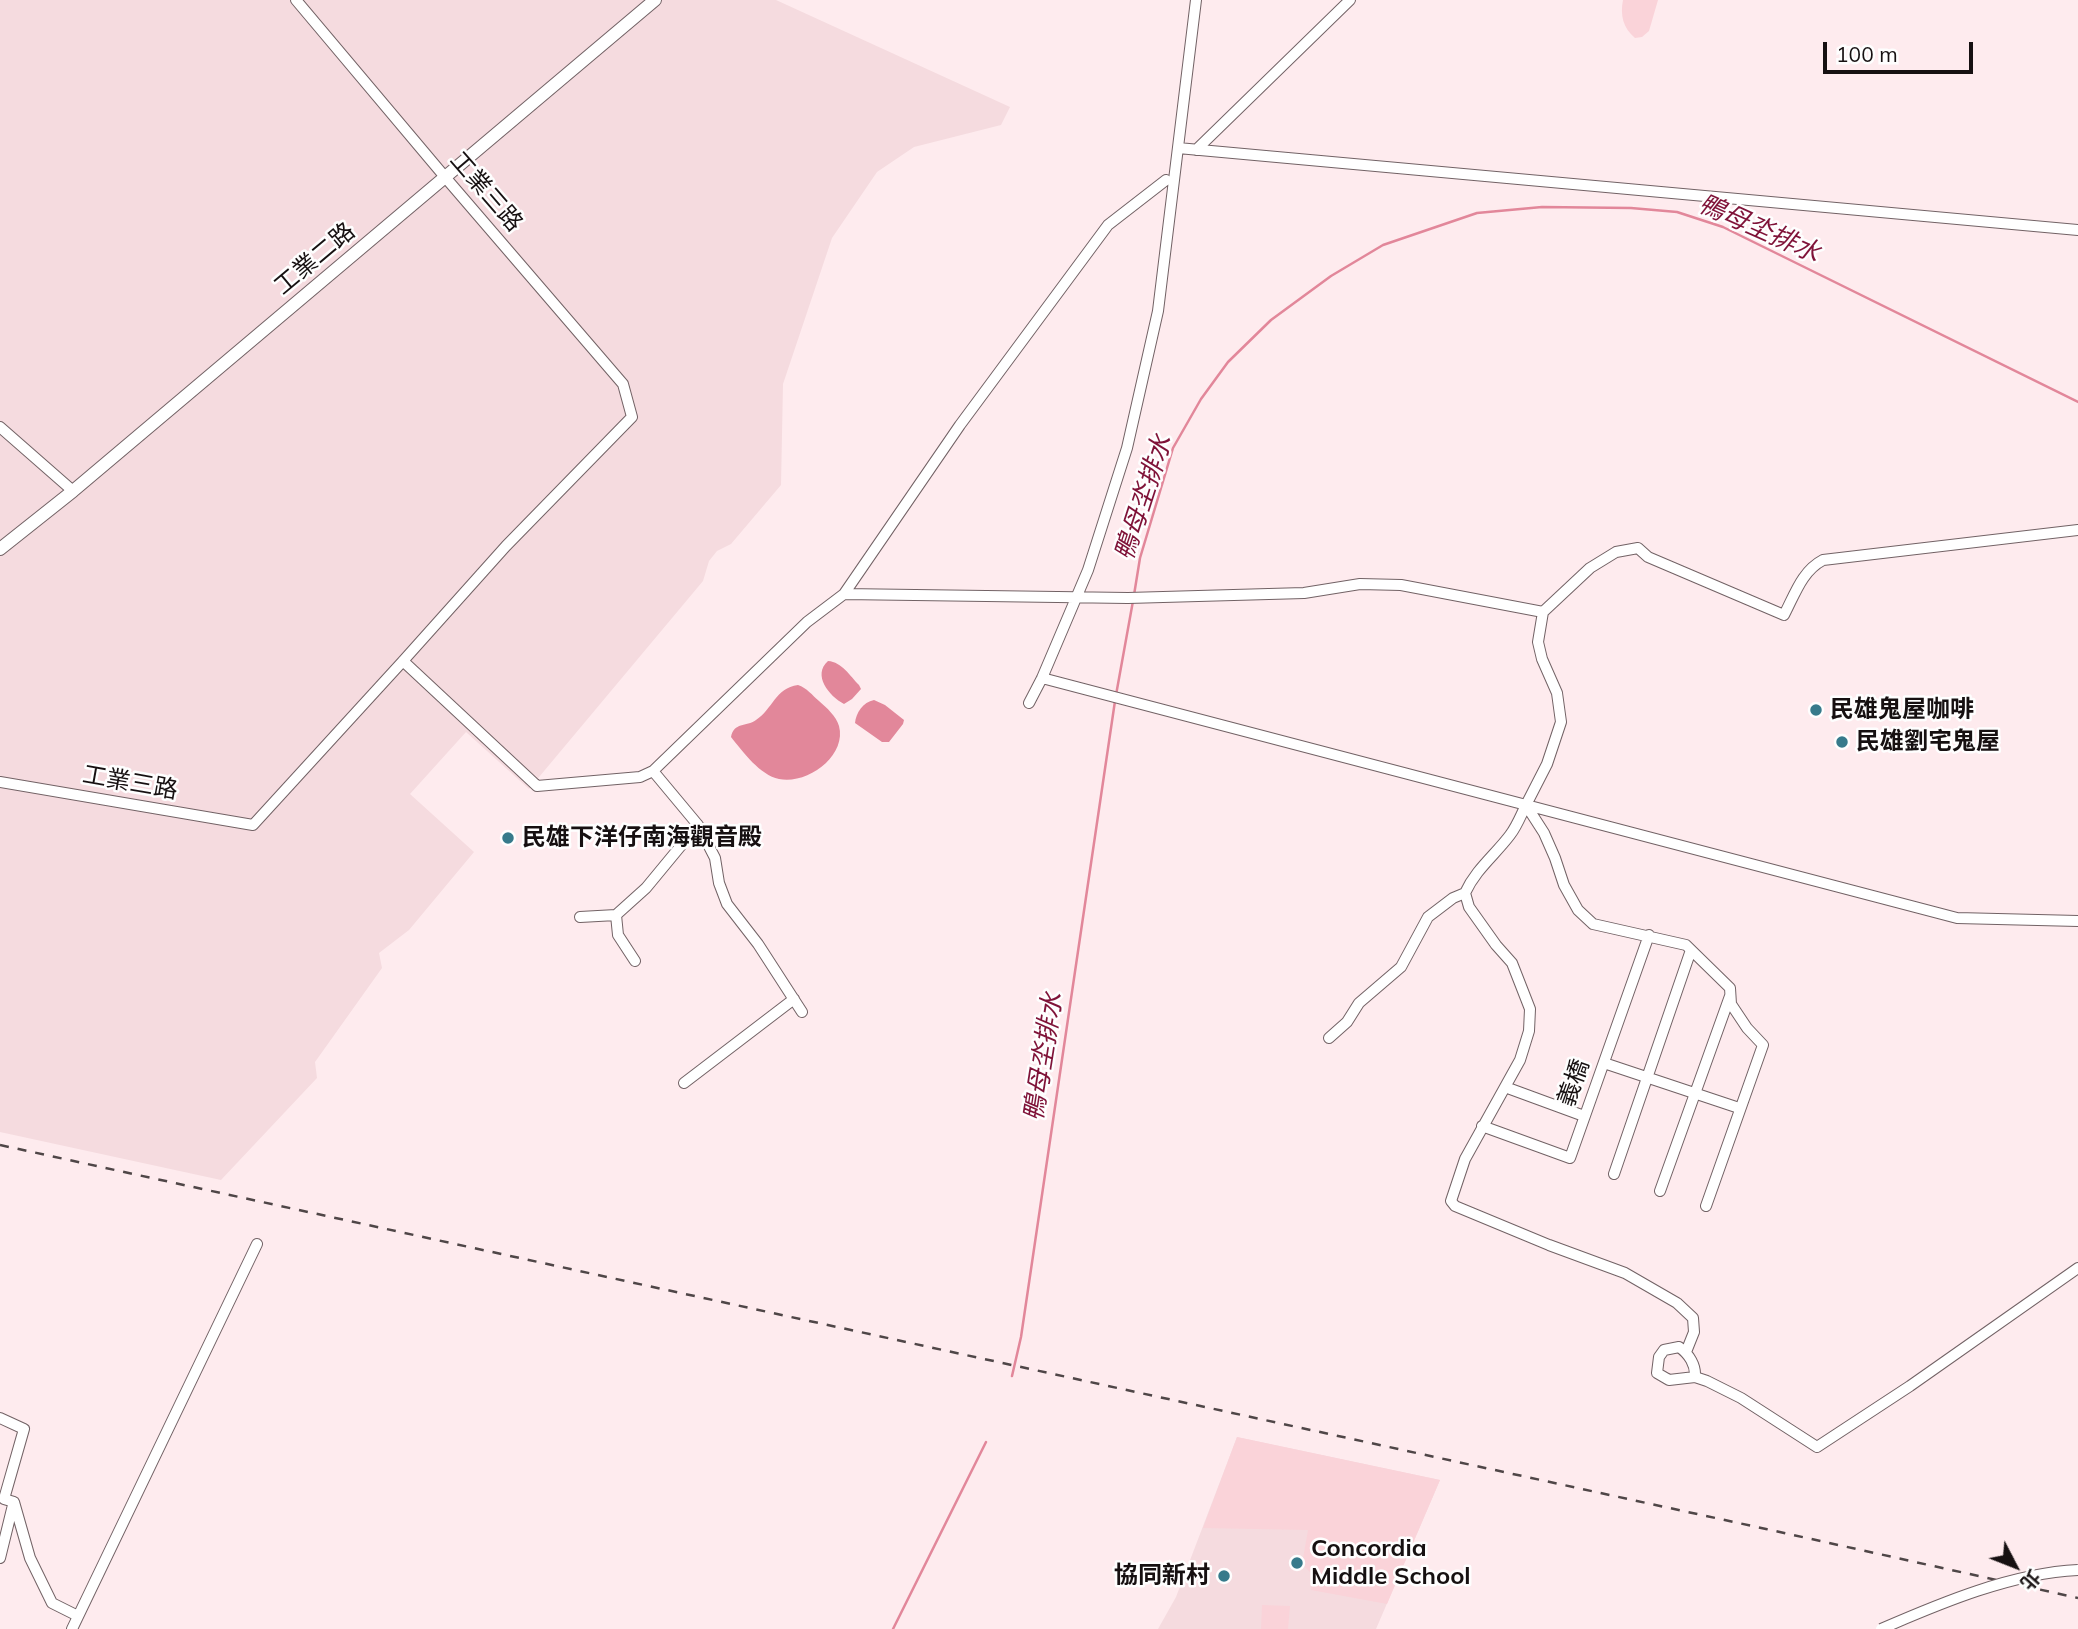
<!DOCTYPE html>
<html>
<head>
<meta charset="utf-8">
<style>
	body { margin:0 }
	#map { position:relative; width:2078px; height:1629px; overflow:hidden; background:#feebee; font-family:Mulish,"Noto Sans TC",sans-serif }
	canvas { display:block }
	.north { position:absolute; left:1980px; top:1531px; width:70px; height:70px; -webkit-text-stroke:5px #fefefe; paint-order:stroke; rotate:132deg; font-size:19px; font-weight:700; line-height:28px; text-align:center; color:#161011 }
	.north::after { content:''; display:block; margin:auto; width:24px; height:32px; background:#161011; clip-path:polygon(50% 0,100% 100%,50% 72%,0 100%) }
	.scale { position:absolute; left:1823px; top:42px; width:150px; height:32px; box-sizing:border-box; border:4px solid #161011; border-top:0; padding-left:9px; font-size:21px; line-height:24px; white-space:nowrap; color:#161011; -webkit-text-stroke:5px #fefefe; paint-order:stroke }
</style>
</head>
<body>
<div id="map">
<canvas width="2078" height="1629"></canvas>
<div class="north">北</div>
<div class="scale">100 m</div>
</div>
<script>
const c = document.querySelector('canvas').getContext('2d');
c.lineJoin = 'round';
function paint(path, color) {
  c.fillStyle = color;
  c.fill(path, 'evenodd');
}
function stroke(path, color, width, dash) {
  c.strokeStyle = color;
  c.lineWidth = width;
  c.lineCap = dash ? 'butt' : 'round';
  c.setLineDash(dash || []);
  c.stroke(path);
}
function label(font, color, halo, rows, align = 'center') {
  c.font = font + ' Mulish,"Noto Sans TC",sans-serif';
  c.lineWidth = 5;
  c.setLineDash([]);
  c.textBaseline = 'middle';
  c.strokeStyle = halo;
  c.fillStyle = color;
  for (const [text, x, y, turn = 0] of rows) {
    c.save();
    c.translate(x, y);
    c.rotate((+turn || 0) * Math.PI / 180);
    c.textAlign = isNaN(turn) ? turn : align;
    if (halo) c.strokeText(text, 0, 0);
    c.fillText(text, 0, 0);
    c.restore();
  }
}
paint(new Path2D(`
	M0 0H776L1010 107 1001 125 914 147 877 172 832 238 783 384 781 485 731 544 717 551 709 561 703 581 529 789 466 732 410 794 474 852 409 930 379 953 382 968 315 1062 317 1078 221 1180 0 1132Z
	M1237 1437 1440 1480 1376 1629H1158L1176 1597Z`), '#f5dbdf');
paint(new Path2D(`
	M1623 0H1658L1649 31 1642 37 1635 38C1623 28 1620 15 1623 0Z
	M1237 1437 1440 1480 1387 1604 1311 1590 1313 1575 1302 1564 1308 1530 1203 1528Z
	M1262 1605 1290 1606 1288 1629H1261Z`), '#fad3d9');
paint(new Path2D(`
	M828 661C842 662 850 676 859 685L861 689 852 699 844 704C829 696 812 675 828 661Z
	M798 685C807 688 812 695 819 701 827 708 836 716 839 726 847 756 807 785 779 779 760 775 743 752 731 737 734 722 746 727 756 720 773 709 775 688 798 685Z
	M874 700 885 705 904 720 903 724 889 742H882L855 723C856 713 863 702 874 700Z`), '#e2879a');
stroke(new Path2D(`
	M1134 595 1140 558 1173 448 1201 399 1228 362 1271 320 1331 276 1383 245 1477 213 1542 207 1631 208 1677 212 1723 227 2078 402
	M1116 695 1133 601
	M1012 1376 1021 1337 1115 701
	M893 1629 986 1442`), '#e2879a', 2.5);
const minor = new Path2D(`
	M1178 148 2078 230
	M1196 150 1350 0
	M0 427 73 491
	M844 594 960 425 1108 225 1166 180
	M403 661 537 786 640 777 653 771 807 622 844 594 1128 598 1304 593 1360 584 1401 585 1543 612
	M1042 678 1957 918 2078 921
	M1029 703 1042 678 1088 570 1127 448 1158 311 1196 0
	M0 782 253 825 403 661 506 546 632 417 623 384 445 177 296 0
	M698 825 715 858 719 883 727 904 758 944 802 1012
	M1465 893 1469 907 1496 945 1512 963 1530 1009 1529 1031 1520 1060 1465 1159 1451 1201 1455 1206 1549 1245 1625 1273 1677 1303 1693 1318 1694 1332 1686 1352
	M616 915 618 935 635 961
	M580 917 616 915 646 888 698 825 653 771
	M1329 1038 1347 1022 1359 1003 1401 967 1428 917 1453 898 1465 893C1476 869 1495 855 1510 835 1517 826 1521 815 1526 805
	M1604 1063 1739 1108
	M684 1083 794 999
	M1505 1087 1584 1116
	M1482 1126 1570 1158 1649 935
	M1614 1174 1691 950
	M1660 1191 1730 996
	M1706 1206 1763 1045 1747 1028 1731 1004 1730 988 1686 945 1593 924 1578 910 1564 885 1555 858 1544 833 1526 805 1547 764 1561 722 1557 693 1542 659 1538 642 1543 612 1590 568 1616 552 1638 548 1648 557 1784 615C1795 594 1802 571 1823 560L2078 530
	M1695 1377C1696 1365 1689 1354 1679 1347L1664 1350 1659 1357 1657 1373 1669 1380 1695 1377 1707 1381 1741 1398 1817 1447 1910 1386 2078 1268
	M0 1418 24 1429 4 1499 14 1502 30 1558 52 1603 78 1616
	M0 1558 13 1505
	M72 1629 257 1244`);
const major = new Path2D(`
	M0 549 73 491 655 0`);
stroke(minor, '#726265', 12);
stroke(major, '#726265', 14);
stroke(minor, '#fff', 10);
stroke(major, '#fff', 12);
stroke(new Path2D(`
	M0 1145 1766 1529 2078 1598`), '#4f4647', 2.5, [9, 9]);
const minorBridge = new Path2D(`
	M1881 1629C1941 1603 2012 1573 2078 1570`);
stroke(minorBridge, '#726265', 12, []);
stroke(minorBridge, '#fff', 10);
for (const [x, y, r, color] of [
	[1816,710,7,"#377a8b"],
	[1842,742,7,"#377a8b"],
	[508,838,7,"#377a8b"],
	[1297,1563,7,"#377a8b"],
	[1224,1576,7,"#377a8b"]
]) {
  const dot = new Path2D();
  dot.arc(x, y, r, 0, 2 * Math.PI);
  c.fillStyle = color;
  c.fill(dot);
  stroke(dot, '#fefefe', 2.5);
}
label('24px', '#161011', '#fefefe', [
	["工業三路",486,192,49],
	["工業二路",315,259,-40],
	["工業三路",130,783,10],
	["義橋",1574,1083,-70]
]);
label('bold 24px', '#161011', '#fefefe', [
	["民雄鬼屋咖啡",1830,710],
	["民雄劉宅鬼屋",1856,742],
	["民雄下洋仔南海觀音殿",522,838],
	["Concordia",1311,1549],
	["Middle School",1311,1577],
	["協同新村",1210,1576,"right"]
], 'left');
label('italic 26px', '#7f1238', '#fefefe', [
	["鴨母坔排水",1759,229,24],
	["鴨母坔排水",1144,498,-72],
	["鴨母坔排水",1044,1057,-81]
]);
</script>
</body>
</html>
